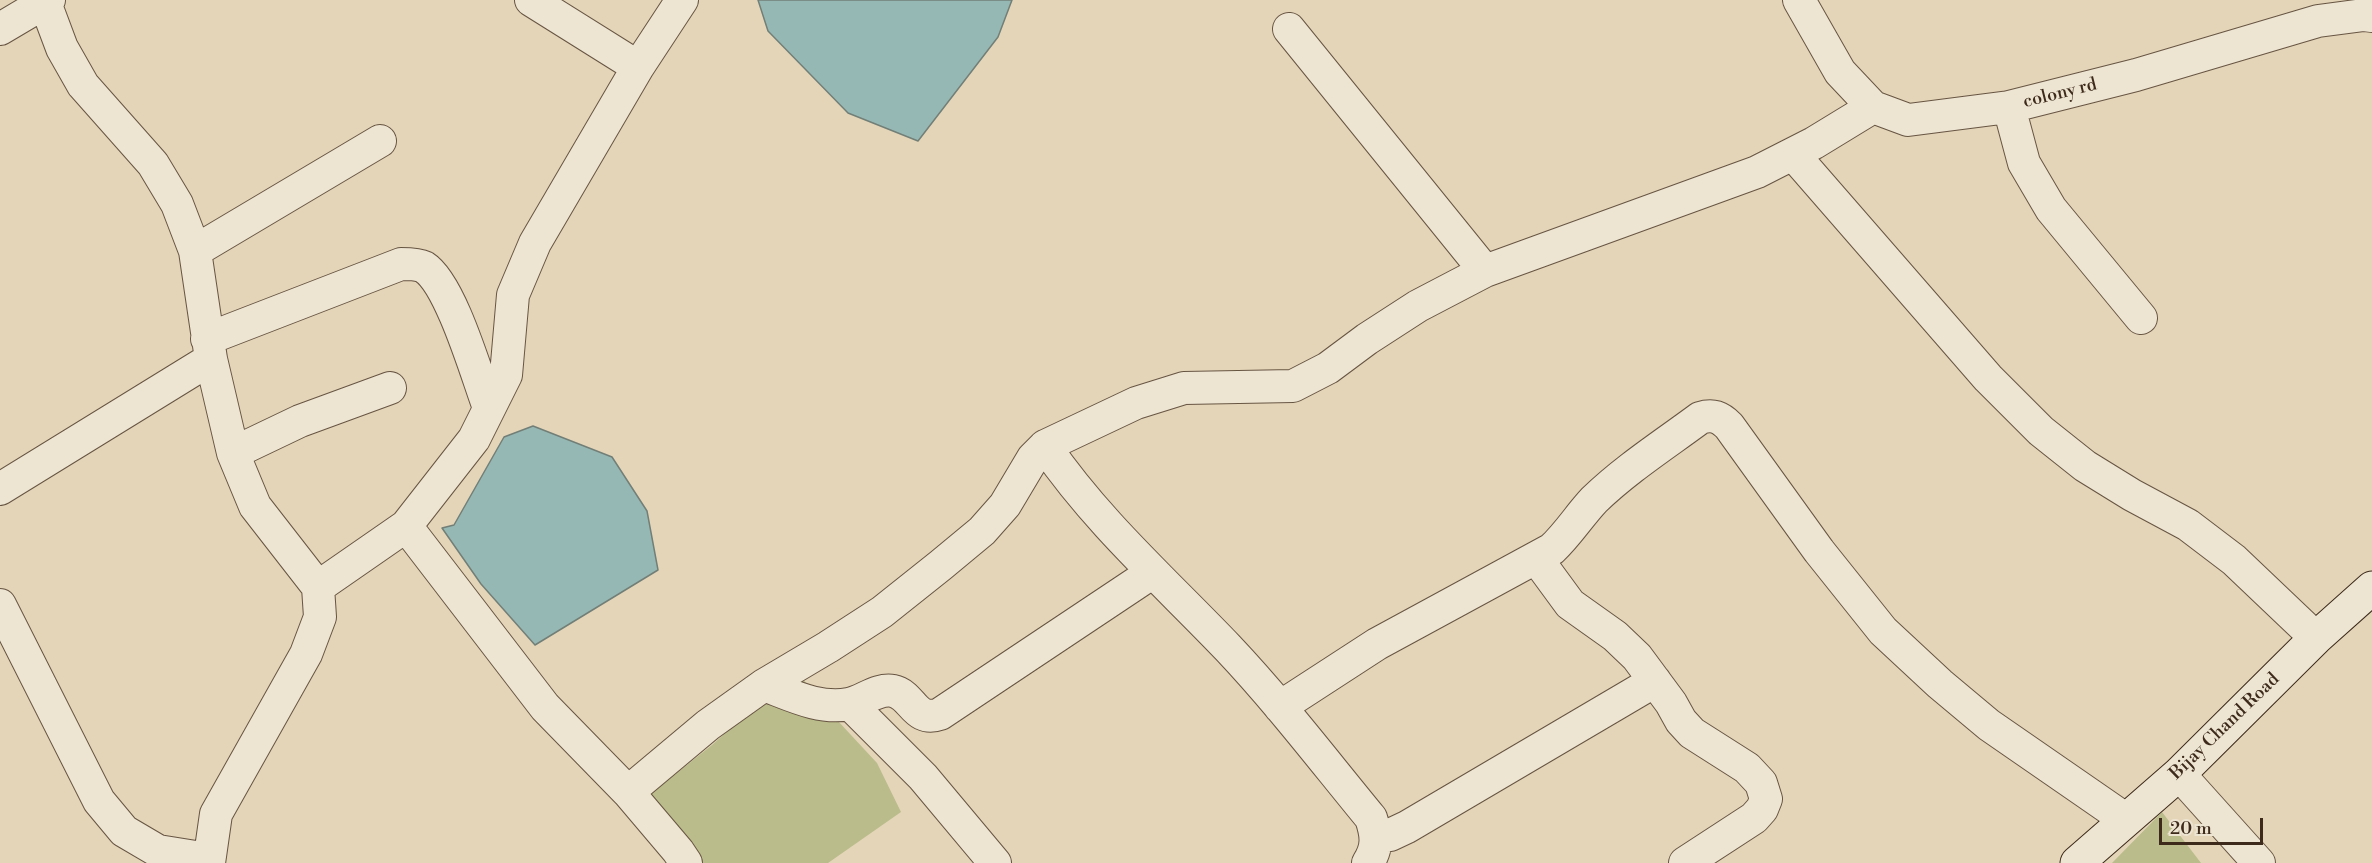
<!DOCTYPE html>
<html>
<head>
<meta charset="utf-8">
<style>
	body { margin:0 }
	#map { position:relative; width:2372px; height:863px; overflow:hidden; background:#e4d5b9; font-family:"Libre Bodoni",serif }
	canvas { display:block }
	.scale { position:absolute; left:2159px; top:818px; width:104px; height:27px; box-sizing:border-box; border:3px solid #3d2a1a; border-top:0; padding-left:8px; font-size:18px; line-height:21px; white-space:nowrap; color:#3d2a1a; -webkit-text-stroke:4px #ede4d2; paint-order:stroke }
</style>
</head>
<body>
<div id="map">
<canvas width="2372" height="863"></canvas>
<div class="scale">20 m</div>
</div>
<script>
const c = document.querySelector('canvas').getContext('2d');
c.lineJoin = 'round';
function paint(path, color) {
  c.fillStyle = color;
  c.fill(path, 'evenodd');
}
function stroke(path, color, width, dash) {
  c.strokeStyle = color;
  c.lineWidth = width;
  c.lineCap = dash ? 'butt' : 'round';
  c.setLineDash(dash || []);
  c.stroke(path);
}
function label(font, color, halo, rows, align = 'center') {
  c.font = font + ' "Libre Bodoni",serif';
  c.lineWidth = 4.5;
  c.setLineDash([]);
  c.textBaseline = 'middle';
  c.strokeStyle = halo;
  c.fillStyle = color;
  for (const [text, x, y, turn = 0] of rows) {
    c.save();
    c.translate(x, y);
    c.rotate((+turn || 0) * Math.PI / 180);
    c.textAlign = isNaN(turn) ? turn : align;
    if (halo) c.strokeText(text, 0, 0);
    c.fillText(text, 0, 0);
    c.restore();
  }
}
paint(new Path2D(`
	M803 679 825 707 877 763 901 812 828 863H691L646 800 653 792 712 745 752 709Z
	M2162 812 2201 863H2112Z`), '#babc8b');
const water = new Path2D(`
	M758 0H1012L998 37 918 141 848 113 768 31Z
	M533 426 612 457 647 511 658 570 535 645 481 584 442 528 454 525 504 437Z`);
paint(water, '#96b8b5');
stroke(water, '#727f77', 1.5);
const minor = new Path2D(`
	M44 0 62 48 83 85 153 164 177 204 195 251 211 359 233 453 255 506 318 587 320 617 306 654 216 814 209 863
	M531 0 638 67
	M682 0 638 67 535 243 513 295 506 375 474 439 406 526 545 707 628 792 678 851 686 863
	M1799 0 1840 72 1873 107 1908 120 2009 107 2136 75 2318 21 2364 15 2372 16
	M0 29 49 0
	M1289 29 1485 271
	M2009 107 2024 163 2051 209 2141 318
	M1793 154 1988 378 2041 431 2085 466 2132 495 2188 525 2234 560 2316 638
	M195 251 380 141
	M207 339 401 264C407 264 418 264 424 267 451 284 477 376 489 408
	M1045 446C1097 522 1165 582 1228 648 1279 702 1324 761 1371 818 1377 836 1378 847 1368 863
	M233 453 300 421 390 388
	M0 489 211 359
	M1537 559 1570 604 1615 636 1637 657 1671 703 1681 721 1692 733 1747 768 1761 783 1766 799 1762 809 1754 818 1685 863
	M318 587 406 526
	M0 605 99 801 124 831 158 851 208 859
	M764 685C791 695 820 710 849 704 863 701 878 688 893 691 913 695 914 723 940 714L1153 572
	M850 704 923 777 995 863
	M1280 707 1377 644 1552 549C1568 534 1579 516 1594 500 1626 469 1665 444 1700 418 1713 414 1720 417 1729 426L1819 551 1883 631 1940 684 1989 725 2125 819
	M2179 774 2259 863
	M628 792 708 725 764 685 828 647 882 612 941 565 982 531 1005 505 1033 458 1045 446 1136 403 1184 388 1293 386 1328 368 1367 339 1418 306 1485 271 1757 172 1814 143 1873 107
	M1377 836 1390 835 1407 827 1655 681`);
const secondary = new Path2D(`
	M2077 863 2179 774 2316 638 2372 588`);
stroke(minor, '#675542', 34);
stroke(secondary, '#3d2a1a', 35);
stroke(minor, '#ede4d2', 32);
stroke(secondary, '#ede4d2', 33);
label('18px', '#3d2a1a', '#ede4d2', [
	["colony rd",2060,94,-14],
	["Bijay Chand Road",2225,727,-44]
]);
</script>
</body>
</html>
